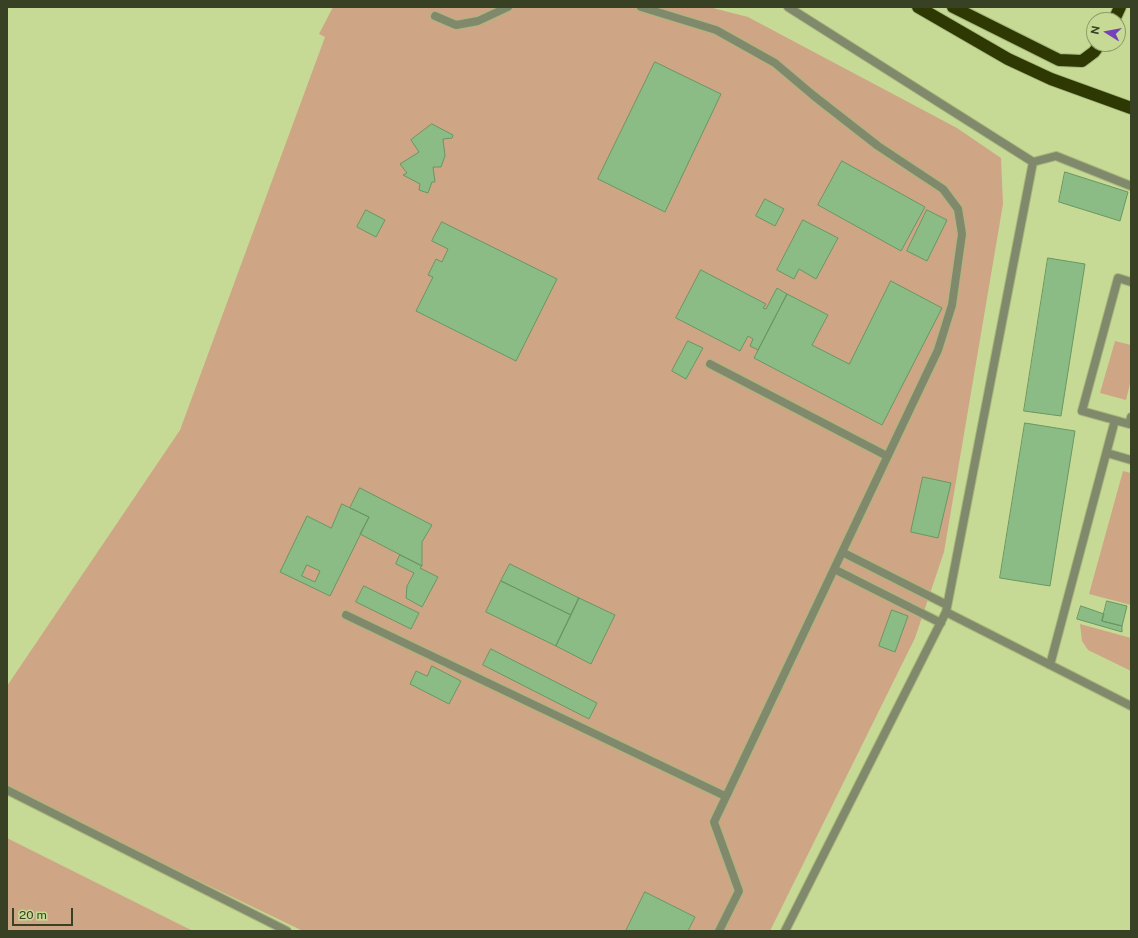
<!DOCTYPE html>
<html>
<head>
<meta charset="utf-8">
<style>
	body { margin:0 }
	#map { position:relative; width:1138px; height:938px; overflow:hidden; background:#c7da95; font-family:"Public Sans",sans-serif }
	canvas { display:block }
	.frame { position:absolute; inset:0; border:8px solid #394125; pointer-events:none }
	.north { position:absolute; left:1086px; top:12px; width:40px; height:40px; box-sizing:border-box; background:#c7da95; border:1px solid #8e9d68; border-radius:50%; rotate:281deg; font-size:11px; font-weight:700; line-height:16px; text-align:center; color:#394125 }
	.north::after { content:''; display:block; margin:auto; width:14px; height:18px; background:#7640b6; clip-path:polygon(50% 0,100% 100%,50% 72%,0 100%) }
	.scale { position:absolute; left:12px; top:908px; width:61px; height:18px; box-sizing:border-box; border:2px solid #394125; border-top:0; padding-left:5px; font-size:12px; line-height:14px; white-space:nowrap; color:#394125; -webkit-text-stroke:3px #c7da95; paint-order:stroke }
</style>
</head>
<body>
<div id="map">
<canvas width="1138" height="938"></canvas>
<div class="frame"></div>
<div class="north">N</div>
<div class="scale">20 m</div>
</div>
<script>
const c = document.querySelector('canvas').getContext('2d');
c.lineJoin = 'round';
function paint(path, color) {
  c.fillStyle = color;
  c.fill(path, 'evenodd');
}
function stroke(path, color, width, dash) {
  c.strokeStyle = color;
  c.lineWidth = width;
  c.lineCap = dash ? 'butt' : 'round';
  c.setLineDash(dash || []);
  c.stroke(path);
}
paint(new Path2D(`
	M333 7H709L748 17 957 128 1001 158 1003 204 944 552 915 638 770 931H303L7 789V686L180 430 325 37 319 34Z
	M1115 341 1131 345V380L1126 400 1100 393Z
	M1123 471 1131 473V605L1089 594Z
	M1080 624 1131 638V671L1088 650 1082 641Z
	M7 838 193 931H7Z`), '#cea685');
const building = new Path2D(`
	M655 62 721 94 665 212 598 179Z
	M432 124 453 135 452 138 443 139 445 156 441 167H433L435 182H432L428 193 419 190 420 184 403 175 407 173 400 164 419 152 411 140Z
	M842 161 925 207 901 251 818 205Z
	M1065 172 1128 192 1120 221 1059 202Z
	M765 199 784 209 775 226 756 216Z
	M366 210 385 220 376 237 357 227Z
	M927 210 947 220 927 261 907 251Z
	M803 220 838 238 816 279 799 269 794 279 777 270Z
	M442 222 557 279 516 361 416 311 433 277 428 275 436 259 442 262 448 249 432 241Z
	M1048 258 1085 264 1061 416 1024 411Z
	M701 270 766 304 763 308 766 309 777 288 787 294 758 350 750 346 753 339 748 336 740 351 676 318Z
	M891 281 942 308 882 425 754 358 787 294 828 315 812 345 849 364Z
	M688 341 703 348 686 379 672 371Z
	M1025 423 1075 431 1050 586 1000 578Z
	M923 477 951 483 938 538 911 532Z
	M360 488 432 525 422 542V566L360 534 369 517 350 508Z
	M342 504 369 517 330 596 280 572 307 516 331 528ZM307 565 320 571 315 582 302 576Z
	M400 555 422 566 420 568 438 577 422 607 406 598 407 586 414 573 396 564Z
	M510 564 579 598 571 615 501 581Z
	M501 581 571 615 556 646 486 612Z
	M364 586 419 613 411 629 356 602Z
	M579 598 615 615 591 664 556 646Z
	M1107 601 1127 606 1122 626 1102 621Z
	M1081 606 1104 614 1102 621 1122 626V632L1077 619Z
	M892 610 908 616 895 652 879 646Z
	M491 649 597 703 589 719 483 665Z
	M432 666 461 681 449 704 410 684 416 671 427 676Z
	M645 892 695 917 688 931H626Z`);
paint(building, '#8cbc85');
stroke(building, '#689761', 1);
const lane = new Path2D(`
	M641 7 716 30 775 63 814 96 878 146 943 189 958 209 962 234 952 305 938 350 714 822 739 891 719 931
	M788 7 1033 162 1056 156 1131 186
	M435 16 456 25 478 21 508 7
	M1131 282 1118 278 1082 411 1129 424 1131 417
	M710 364 887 456
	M1107 453 1131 460
	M842 552 947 605
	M834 569 941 623
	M946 612 1131 706
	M346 615 725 796
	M1050 665 1115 420
	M7 790 287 931
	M785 931 946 612 1033 162`);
const highway = new Path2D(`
	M918 7 1008 59 1051 79 1131 108
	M953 7 1059 60 1082 61 1094 52 1100 44
	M1114 20 1120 7`);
stroke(lane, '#a8b87c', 10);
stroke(highway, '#a8b87c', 14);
stroke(lane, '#81896d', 8);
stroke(highway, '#2d3803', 12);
</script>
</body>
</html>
